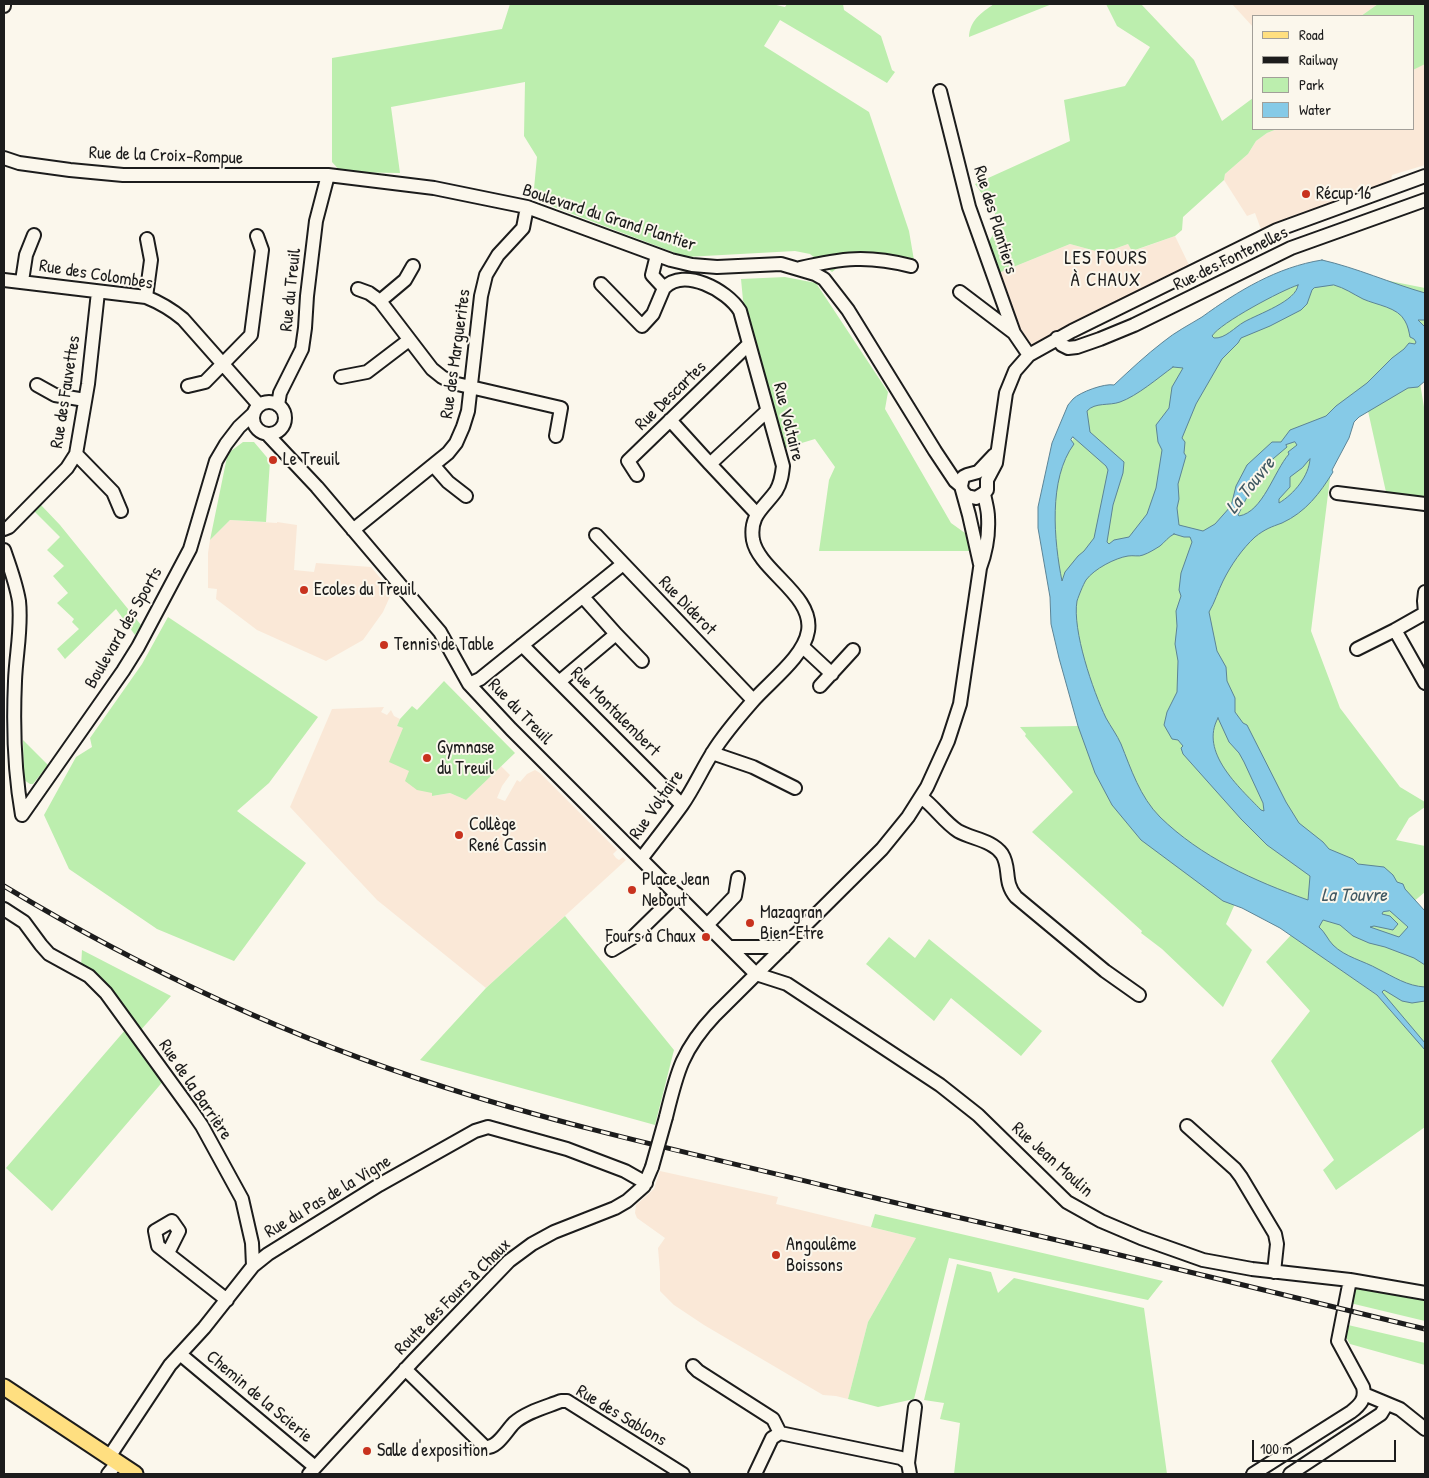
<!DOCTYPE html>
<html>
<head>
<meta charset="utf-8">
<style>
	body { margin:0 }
	#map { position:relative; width:1429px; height:1478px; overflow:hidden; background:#fbf7ec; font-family:"Patrick Hand",sans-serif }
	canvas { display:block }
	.frame { position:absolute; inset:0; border:5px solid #1c1c1c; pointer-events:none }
	.legend { position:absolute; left:1252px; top:15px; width:162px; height:115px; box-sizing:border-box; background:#fbf7ec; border:1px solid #a29f99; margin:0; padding:6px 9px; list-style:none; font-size:15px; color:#1c1c1c }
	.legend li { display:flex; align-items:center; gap:10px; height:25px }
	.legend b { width:25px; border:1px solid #a29f99 }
	.scale { position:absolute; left:1252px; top:1440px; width:144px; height:22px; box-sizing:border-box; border:2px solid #1c1c1c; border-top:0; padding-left:6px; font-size:15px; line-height:18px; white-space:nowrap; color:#1c1c1c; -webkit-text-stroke:4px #fbf7ec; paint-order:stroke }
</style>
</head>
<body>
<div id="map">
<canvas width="1429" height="1478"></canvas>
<div class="frame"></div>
<ul class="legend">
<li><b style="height:6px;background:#ffdf80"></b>Road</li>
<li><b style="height:6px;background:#1c1c1c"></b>Railway</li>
<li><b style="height:14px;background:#bceeae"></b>Park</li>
<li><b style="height:14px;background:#86cae7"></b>Water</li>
</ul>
<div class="scale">100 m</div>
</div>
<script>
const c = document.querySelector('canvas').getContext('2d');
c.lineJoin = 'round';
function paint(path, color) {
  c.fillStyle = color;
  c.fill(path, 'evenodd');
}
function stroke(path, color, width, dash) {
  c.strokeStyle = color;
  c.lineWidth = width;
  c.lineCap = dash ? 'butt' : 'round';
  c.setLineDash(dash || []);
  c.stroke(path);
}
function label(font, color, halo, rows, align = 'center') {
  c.font = font + ' "Patrick Hand",sans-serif';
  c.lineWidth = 4;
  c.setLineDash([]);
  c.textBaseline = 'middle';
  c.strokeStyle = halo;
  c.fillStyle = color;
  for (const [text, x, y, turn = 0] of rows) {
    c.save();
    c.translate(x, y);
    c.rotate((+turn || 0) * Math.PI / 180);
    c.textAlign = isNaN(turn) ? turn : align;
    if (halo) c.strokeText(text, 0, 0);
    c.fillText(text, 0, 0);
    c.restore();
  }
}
paint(new Path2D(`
	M1232 4H1378L1361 16H1253V27Z
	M1423 64H1425V165L1392 175 1391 180 1262 232 1255 213 1247 216 1224 180 1225 174 1248 154 1256 141 1267 133 1277 129H1413V70Z
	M1175 236 1190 267 1033 346 1009 313 996 274 1070 244 1103 253 1128 244 1133 251Z
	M230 520 277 523V522L297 525 294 570 314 572 316 563 371 567 392 592 383 612 363 640 326 661 257 630 216 599 217 589 208 588V553L210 540Z
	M384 707 381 712 387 715 391 710 394 716 400 719 397 726 403 728 409 771 432 793V796L450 793 466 800 501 766 510 775 502 786 497 798 505 801 517 780 520 782 527 774 535 770 540 773 617 850 613 854 616 858 619 860 623 857 626 860 486 988 377 900 290 807 332 709Z
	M660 1171 778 1197 776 1204 916 1238 868 1322 848 1399 836 1396 823 1395 704 1325 674 1305 660 1291V1272L658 1248 665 1238 637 1218 635 1213 636 1205 654 1189Z`), '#fae8d7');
paint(new Path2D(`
	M510 4H772L785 7 787 4H843L844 10 881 36 892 70 895 72 887 83 780 20 764 46 869 112 909 231 916 272 883 262 841 265 832 272 810 254 795 251 686 257 533 199 537 157 524 136 525 82 391 107 400 173 341 172 332 162V58L502 29Z
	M994 4H1052L969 37C970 20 981 13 994 4Z
	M1106 4H1141L1194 60 1222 121 1253 98V129H1277L1267 133 1256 141 1248 154 1225 174 1224 180 1183 217 1182 230 1175 236 1132 251 1128 244 1103 253 1070 244 996 274 987 245 995 231V212L975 184 1070 141 1064 100 1125 86 1150 47 1117 26Z
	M1378 4H1425V64L1413 70V16H1361Z
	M1324 268 1425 288V375L1419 377 1425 413V498L1386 492 1368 411 1352 421 1331 470 1311 631 1340 708 1400 787 1425 802V807L1409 818 1396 840 1425 846V892L1412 903 1425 914V1127L1336 1190 1323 1170 1334 1160 1271 1061 1310 1011 1266 962 1291 935 1377 995 1408 1029 1377 987 1238 897 1226 924 1252 950 1223 1007 1162 949 1141 933 1142 931 1032 832 1073 792 1025 736 1026 734 1020 727 1078 726 1048 538 1051 496 1085 407 1194 329Z
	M785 277 816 283 888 392 885 409 951 523 965 533 970 551H819L829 480 835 467 815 439 785 448 743 300 741 279Z
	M243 442H254L270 461 266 522 230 520 210 540 227 457 231 451Z
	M41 505 60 525 141 625 135 635 116 609 65 659 57 649 79 629 72 622 74 619 57 603 68 593 53 576 64 566 47 550 60 537 34 511Z
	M168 617 318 717 269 783 237 811 306 863 234 961 157 929 69 869 44 815 76 757 92 747 90 738 142 664Z
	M444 681 515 753 466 800 450 793 432 796V793L417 790 405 781 409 771 389 762 403 728 397 726 400 719 412 706 417 710Z
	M23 740 48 765 33 784H30L24 780Z
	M565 916 674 1050 655 1125 420 1060 486 988Z
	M889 937 915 958 929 939 1042 1031 1021 1056 951 998 934 1021 866 964Z
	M82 950 171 996 139 1032 81 967Z
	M126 1029 165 1079 52 1211 6 1168Z
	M875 1214 1163 1281 1148 1300 949 1258 914 1399 878 1407 848 1399 868 1322 916 1238 871 1227Z
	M957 1264 991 1272 998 1293 1014 1278 1144 1308 1167 1474H954L960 1423 940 1419 944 1403 924 1400Z
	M1357 1288 1425 1297V1321L1350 1303Z
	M1348 1325 1425 1343V1365L1350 1344 1346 1337Z`), '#bceeae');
const water = new Path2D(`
	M1322 260C1357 268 1390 283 1425 293V320H1418L1425 327V381L1418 387 1408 388 1359 417 1354 422 1349 438 1332 470 1333 472C1320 493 1306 512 1282 523 1271 527 1265 529 1255 537 1242 549 1231 565 1223 581 1218 591 1215 602 1209 612L1217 651 1226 667 1227 681 1235 698V712L1243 723 1247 725 1286 802 1299 823 1323 842 1329 849 1353 859 1358 864 1384 867 1393 875 1397 882 1403 884 1405 889 1425 911V965L1414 958 1385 947 1369 943 1353 936 1340 925 1323 920 1319 927C1325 932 1328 940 1333 945 1345 957 1364 961 1378 969 1394 977 1407 986 1425 987V1001L1412 1003 1402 1001 1384 990 1382 992 1425 1043V1050L1377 995 1280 928 1242 908 1223 901 1141 840 1112 805 1095 773 1078 726 1059 658 1051 624 1050 597 1038 528V507L1052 443 1068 405C1070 403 1071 401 1073 399 1080 392 1105 383 1114 385 1130 370 1146 355 1163 342 1175 332 1189 325 1202 317 1238 291 1277 267 1322 260ZM1298 285C1297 301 1258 314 1244 322 1235 327 1225 339 1214 338L1212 336C1220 323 1282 290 1298 285ZM1334 285C1345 288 1353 294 1363 299 1376 305 1398 307 1405 321 1408 326 1409 332 1410 337L1414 339 1416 342 1415 344 1409 343 1404 349 1392 358 1367 383 1336 406 1326 416 1290 430 1281 442H1272L1247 465 1236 486 1231 506 1215 524 1203 531 1179 525 1177 508 1179 499 1178 484 1186 456 1184 453 1185 442 1182 438 1196 404 1222 359 1238 343 1241 338 1270 326 1301 310 1307 304 1312 290 1314 288ZM1173 367 1183 368 1172 387 1169 408 1156 425 1158 442 1162 450 1156 488 1147 514 1129 537 1114 540 1109 544 1107 542 1113 505 1123 473 1124 462 1090 432 1087 411C1095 402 1109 406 1120 402 1137 396 1158 378 1173 367ZM1073 437 1106 466 1108 470 1094 538 1084 551 1078 556 1065 572 1062 581C1054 541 1048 479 1074 444L1071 440ZM1295 442 1297 445 1288 452 1289 454C1274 471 1263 512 1239 516L1238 515 1261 469 1287 447 1286 445ZM1310 459C1309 476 1294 494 1279 503V499L1290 487V477L1302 468ZM1174 534 1184 537H1190L1192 542 1181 573 1179 590 1181 596 1176 611 1177 626 1175 644 1178 661 1177 692 1167 712 1164 725 1172 739 1178 740 1183 746 1181 748 1183 754 1241 819 1267 845 1310 876 1308 900C1254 881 1201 857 1160 817 1140 797 1131 769 1121 744 1117 735 1111 727 1106 718 1093 691 1072 630 1077 601 1079 595 1083 585 1086 580 1094 569 1115 558 1128 556 1133 555 1139 557 1143 555 1149 553 1155 549 1160 546 1165 542 1168 537 1174 534ZM1218 718 1229 742 1239 753 1244 762 1263 803 1264 811 1261 810C1239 787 1199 752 1218 718ZM1390 911 1408 927 1399 937 1370 927 1374 926 1393 930 1398 924 1390 916 1382 914 1383 912Z`);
paint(water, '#86cae7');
stroke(water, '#5c8496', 1);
const minor = new Path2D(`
	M4 4V6
	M940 91 969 207 1014 333 1029 355
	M4 158 19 163 70 170 123 175H328L434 188 527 207 671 260 692 265 717 267 781 264 815 274 824 279 848 310 935 451 955 481 961 486
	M800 268C842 258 868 255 911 266
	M4 280 146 297C161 303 171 309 183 319L259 405
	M22 281 26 255 34 235
	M601 284 642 326 653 314 664 288
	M358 289 369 293 380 301 432 369 442 377 453 383 561 408 556 436
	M960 292 1014 333
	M146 297 151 260 147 239
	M380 301 405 280 413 266
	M1057 338 1062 345 1068 348 1077 347 1100 339 1134 325 1291 248 1425 200
	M341 377 367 372 409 340
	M37 385 55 395 85 400
	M188 386 205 382 251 335 262 250 257 236
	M253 418a16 16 0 1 1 32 0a16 16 0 1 1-32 0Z
	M278 405 280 393 302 349 305 328 307 296 316 221 328 175
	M670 420 710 464 767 411
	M268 435 317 487 440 632 469 684 511 729 756 974 787 984 940 1085 978 1115 1067 1202 1101 1221 1141 1238 1203 1260 1252 1269 1350 1280 1425 1293
	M76 454 113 492 121 511
	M710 464 756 513
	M434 466 448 482 466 496
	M637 475 628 461 749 344
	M963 492 967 496 976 498 984 493 987 490V480L996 463 1006 393 1015 371 1029 355 1072 331 1277 230 1425 176
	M1337 493 1425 504
	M4 529 9 527 67 468 76 454 88 384 98 292
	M353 530 448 453 456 443 463 427 468 411 481 296 486 275 498 255 523 228 527 207
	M596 535 753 700
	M4 550C10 567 16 583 19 601 22 628 16 654 15 681 13 726 14 770 22 815
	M980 564 969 515 961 486 963 477 967 475 978 472 994 455
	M1425 592 1424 601 1425 613 1395 630 1425 683
	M616 634 642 661
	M522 645 682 805
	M803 647 832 674
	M1357 649 1395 630
	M559 682 616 634 583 597
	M469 684 480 679 623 564
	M820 686 853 650
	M712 753 753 767 795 788
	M921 797C934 806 944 822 958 831 972 839 992 840 1002 854 1011 868 1003 882 1016 897L1105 971 1139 995
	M22 815 123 671 138 647 190 549 216 461 226 444 239 427 254 413
	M641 859C655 841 669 823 682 805 694 788 702 769 713 752 724 734 738 718 752 702 769 682 804 657 808 631 814 595 759 571 753 540 749 515 764 508 776 491 781 483 782 475 783 466L740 311C727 290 684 267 664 288L652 275 657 255
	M4 909 24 922 41 945 49 954 89 976 106 993 191 1110 202 1126 242 1199 252 1243 253 1266
	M707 925 735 896 738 878
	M729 947H784
	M612 950 632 938 677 894
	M666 1117C677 1072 682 1050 715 1015L882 849 908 817 927 787 948 741 960 704 980 568C986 552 989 534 988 517 988 509 985 501 984 493
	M1187 1126 1235 1169 1241 1177 1275 1234 1277 1244 1274 1272
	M168 1253 179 1231 172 1221 155 1231 158 1246 227 1300
	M180 1354 315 1467
	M693 1366 698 1371 773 1419 780 1433
	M405 1369 485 1447C497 1449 506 1431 514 1423 526 1412 546 1407 561 1401H567L683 1474
	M1364 1394 1400 1409 1425 1429
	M109 1457 170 1365 204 1328 253 1266 268 1254 379 1185 475 1131 488 1127 567 1149 625 1171 646 1183
	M908 1463 915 1407
	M108 1474 117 1463
	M309 1474 413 1361 509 1261 532 1244 554 1232 615 1208 627 1201 644 1186 652 1167
	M755 1474 772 1438 780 1433 901 1458 908 1463 910 1474
	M1253 1474 1351 1412C1360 1405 1366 1399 1363 1387L1338 1341 1350 1280
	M1290 1474 1381 1414 1387 1404`);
const major = new Path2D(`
	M4 1387 135 1474`);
stroke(minor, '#1c1c1c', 16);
stroke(major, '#1c1c1c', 19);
stroke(minor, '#fbf7ec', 12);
stroke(major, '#ffdf80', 15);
const rail = new Path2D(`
	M4 886C143 970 293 1039 447 1088 572 1128 699 1155 826 1186 930 1212 1036 1234 1140 1260 1235 1283 1330 1306 1425 1329`);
stroke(rail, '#1c1c1c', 5);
stroke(rail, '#fbf7ec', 3, [9]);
const minorBridge = new Path2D(`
	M652 1167 666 1117`);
stroke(minorBridge, '#1c1c1c', 16, []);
stroke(minorBridge, '#fbf7ec', 12);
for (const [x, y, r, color] of [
	[1306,194,5,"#c8321e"],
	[273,460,5,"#c8321e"],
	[304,590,5,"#c8321e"],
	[384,645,5,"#c8321e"],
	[427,758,5,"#c8321e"],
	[459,835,5,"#c8321e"],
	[632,890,5,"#c8321e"],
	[750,923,5,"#c8321e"],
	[706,937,5,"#c8321e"],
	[776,1255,5,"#c8321e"],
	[367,1451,5,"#c8321e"]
]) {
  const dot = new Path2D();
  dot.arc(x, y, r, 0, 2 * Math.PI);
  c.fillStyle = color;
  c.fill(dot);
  stroke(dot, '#fbf7ec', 2);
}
label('18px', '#1c1c1c', '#fbf7ec', [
	["Rue de la Croix-Rompue",166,156,2],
	["Boulevard du Grand Plantier",609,218,18],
	["Rue des Plantiers",995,220,73],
	["Rue des Fontenelles",1231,259,-26],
	["Rue des Colombes",96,275,9],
	["Rue du Treuil",291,290,-84],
	["Rue des Marguerites",456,354,-82],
	["Rue des Fauvettes",66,392,-81],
	["Rue Descartes",671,396,-44],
	["Rue Voltaire",788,422,76],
	["Rue Diderot",687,606,46],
	["Boulevard des Sports",124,628,-60],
	["Rue du Treuil",520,712,46],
	["Rue Montalembert",615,712,45],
	["Rue Voltaire",657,805,-55],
	["Rue de la Barrière",195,1090,56],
	["Rue Jean Moulin",1052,1160,42],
	["Rue du Pas de la Vigne",328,1197,-31],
	["Route des Fours à Chaux",453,1297,-45],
	["Chemin de la Scierie",259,1397,40],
	["Rue des Sablons",621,1416,31]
]);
label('18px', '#1c1c1c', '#fbf7ec', [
	["Récup 16",1316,194],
	["Le Treuil",283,460],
	["Ecoles du Treuil",314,590],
	["Tennis de Table",394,645],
	["Gymnase",437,748],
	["du Treuil",437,769],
	["Collège",469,825],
	["René Cassin",469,846],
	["Place Jean",642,880],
	["Nebout",642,901],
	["Mazagran",760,913],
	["Bien-Etre",760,934],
	["Fours à Chaux",696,937,"right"],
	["Angoulême",786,1245],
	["Boissons",786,1266],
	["Salle d'exposition",377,1451]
], 'left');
c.letterSpacing = '1px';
label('19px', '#1c1c1c', '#fbf7ec', [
	["LES FOURS",1106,259],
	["À CHAUX",1106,281]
]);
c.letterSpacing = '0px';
label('italic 19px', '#415963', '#fbf7ec', [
	["La Touvre",1251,486,-51],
	["La Touvre",1354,896]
]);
</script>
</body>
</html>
